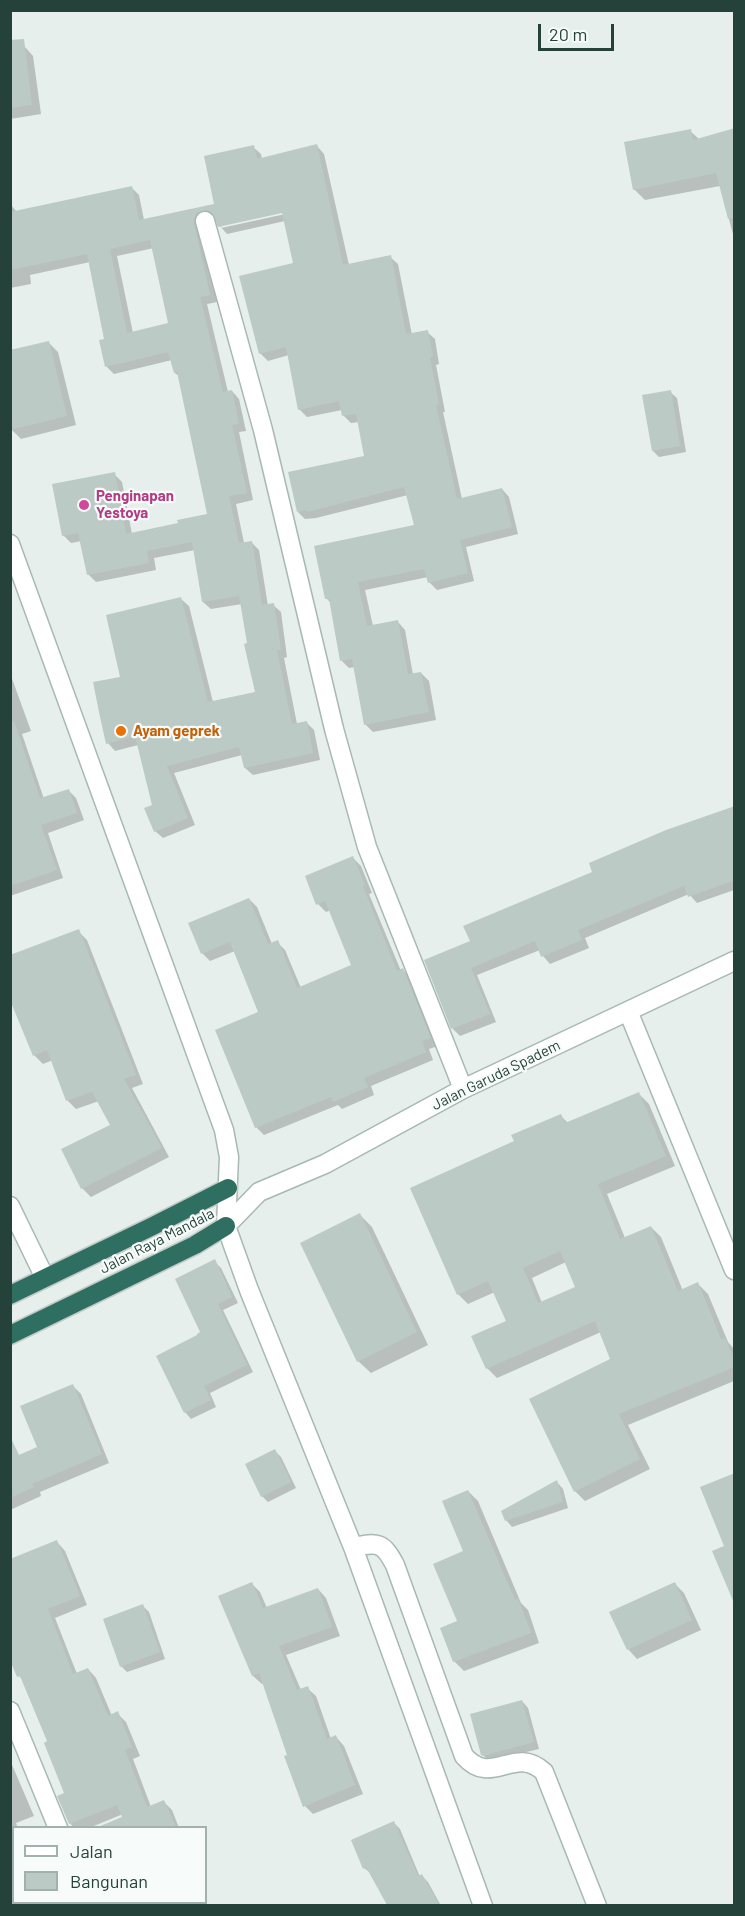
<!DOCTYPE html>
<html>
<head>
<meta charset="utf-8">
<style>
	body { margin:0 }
	#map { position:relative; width:745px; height:1916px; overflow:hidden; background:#e6efeb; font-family:Barlow,sans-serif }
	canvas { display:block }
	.frame { position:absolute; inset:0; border:12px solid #24423a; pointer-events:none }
	.legend { position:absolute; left:12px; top:1826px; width:195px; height:78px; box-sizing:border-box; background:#f7fbf9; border:2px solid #a3b1ad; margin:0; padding:8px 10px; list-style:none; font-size:18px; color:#24423a }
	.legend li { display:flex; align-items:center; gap:12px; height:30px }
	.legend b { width:30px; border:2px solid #a3b1ad }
	.scale { position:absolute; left:538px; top:24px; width:76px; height:27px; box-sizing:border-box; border:3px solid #24423a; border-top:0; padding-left:8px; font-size:18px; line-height:21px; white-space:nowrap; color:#24423a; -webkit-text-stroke:4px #f7fbf9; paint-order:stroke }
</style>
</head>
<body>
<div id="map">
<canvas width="745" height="1916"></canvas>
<div class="frame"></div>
<ul class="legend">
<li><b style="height:8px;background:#fff"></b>Jalan</li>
<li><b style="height:16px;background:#bbcac4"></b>Bangunan</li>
</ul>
<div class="scale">20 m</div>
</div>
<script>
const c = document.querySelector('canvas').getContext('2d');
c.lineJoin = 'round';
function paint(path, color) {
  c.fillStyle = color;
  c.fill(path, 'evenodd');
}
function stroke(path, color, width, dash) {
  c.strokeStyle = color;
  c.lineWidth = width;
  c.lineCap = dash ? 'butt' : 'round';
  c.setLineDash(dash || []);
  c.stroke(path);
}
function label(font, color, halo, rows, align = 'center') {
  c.font = font + ' Barlow,sans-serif';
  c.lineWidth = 4.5;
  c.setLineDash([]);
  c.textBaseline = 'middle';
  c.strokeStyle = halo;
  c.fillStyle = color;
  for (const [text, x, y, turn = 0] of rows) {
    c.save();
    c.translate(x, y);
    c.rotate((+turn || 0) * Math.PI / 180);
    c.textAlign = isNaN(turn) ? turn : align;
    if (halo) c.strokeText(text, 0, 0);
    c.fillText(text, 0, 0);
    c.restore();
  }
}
paint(new Path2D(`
	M24 46 33 56 41 114 10 119V49Z
	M734 130V238L720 186 645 200 634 189 690 131 699 139Z
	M317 146 324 154 349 265 390 257 398 264 412 335 427 332 435 339 439 364 436 365 445 412H443L462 499 502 489 509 497 518 534 466 547 474 581 437 590 429 582 428 577 365 590 373 626 398 622 405 630 413 675 421 673 429 681 436 720 373 732 365 724 355 667 349 668 341 660 331 603 327 599 415 526 408 495 316 518 305 519 298 512 366 457 359 422 351 423 344 416 342 410 307 417 299 409 289 355 268 361 260 353 295 264 285 221 227 234 220 226 216 217 205 220 201 233 217 302 207 304 228 392 232 391 239 399 246 431 239 432 253 500 236 504 244 543 251 542 259 550 268 606 273 605 281 612 287 657 284 658 297 724 306 722 314 730 320 760 253 775 245 768 242 755 174 773 195 825 163 838 155 831 154 806 138 745 115 751 108 743 122 678 181 599 189 606 213 702 257 693 242 604 211 609 203 602 195 550 154 558 156 570 96 582 88 574 82 541 71 543 63 535 114 474 122 482 132 534 179 525 209 515 180 377 175 373 172 360 114 374 107 367 106 340 90 262 30 275 31 284 10 288V204L17 212 131 187 139 195 144 220 216 205 253 147 261 154 262 159ZM289 210 290 213 221 228V225ZM154 248 170 324 133 333 117 256Z
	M49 343 58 352 76 425 21 439 11 429Z
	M670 392 677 398 686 452 659 457 653 451Z
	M10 673 31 731 22 734 44 799 68 790 76 798 84 820 48 833 63 878 10 896Z
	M734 807V890L697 903 689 894 585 938 589 948 550 964 543 956 540 950 477 975 496 1022 460 1036 453 1029 426 961 472 942 594 872Z
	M353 858 361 866 372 893 369 894 401 971 403 970 411 978 438 1046 429 1049 433 1060 371 1086 374 1095 342 1109 338 1105 264 1135 256 1127 260 1013 235 951 210 961 202 953 249 899 257 907 272 944 277 942 285 950 301 988 353 966 331 910 326 912 318 904Z
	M78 931 87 940 143 1084 132 1088 169 1157 91 1197 82 1188 63 1149 112 1125 99 1101 76 1109 68 1101 53 1060 43 1064 34 1055Z
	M639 1094 649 1104 675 1166 607 1194 625 1238 651 1227 661 1237 683 1291 698 1284 708 1294 728 1342 734 1349V1381L628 1425 650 1469 585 1501 575 1491 612 1360 601 1332 497 1378 487 1368 508 1321 495 1292 468 1304 458 1294 516 1142 561 1116 568 1123ZM566 1262 577 1288 542 1303 532 1278Z
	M360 1215 372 1227 428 1345 371 1373 358 1361Z
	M214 1261 221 1268 238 1303 223 1310 253 1372 210 1393 216 1407 191 1419 185 1412 202 1333Z
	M73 1386 81 1394 109 1463 40 1492 41 1496 10 1510V1461L39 1448Z
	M275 1451 281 1457 296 1488 268 1502 262 1496Z
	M557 1482 563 1489 568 1508 512 1527 506 1520Z
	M468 1491 478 1501 521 1603 528 1610 539 1643 464 1671 454 1661 465 1551Z
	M57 1542 65 1551 87 1605 55 1618 77 1674 88 1669 96 1678 112 1716 117 1713 126 1722 140 1756 133 1759 151 1807 163 1801 172 1810 179 1828H128L123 1814 89 1828H74L70 1823 66 1794 49 1742 25 1682 19 1676 10 1656V1552L12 1560Z
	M251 1583 260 1592 267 1608 318 1589 326 1598 340 1636 286 1655 301 1690 307 1688 316 1696 331 1739 336 1737 344 1746 363 1794 313 1814 305 1806 264 1683 262 1684 253 1676 220 1597Z
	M675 1584 684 1593 701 1630 637 1659 628 1649Z
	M143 1606 149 1612 165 1659 127 1672 121 1666Z
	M522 1701 528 1708 539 1749 489 1761 482 1754Z
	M10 1760 34 1816 16 1823 18 1828H14V1902H50L51 1906H10Z
	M394 1823 400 1829 420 1877 422 1876 428 1882 441 1906H388L372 1874 364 1868Z
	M109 1902H205L199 1906H111Z`), '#0003');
paint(new Path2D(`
	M24 39 32 105 10 108V40Z
	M735 128V218L728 219 716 173 633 190 624 142 691 129 693 140Z
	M317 144 343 265 391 255 406 334 428 330 433 357H430L439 405H436L457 499 502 488 512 527 460 540 468 573 428 583 424 569 358 582 367 626 398 620 408 674 421 672 429 712 364 725 352 659 340 661 329 599H325L314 546 414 525 404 487 307 512 306 510 297 512 288 472 364 456 356 414 342 416 339 401 298 410 286 347 259 354 239 276 293 263 282 213 218 227 212 213 207 210 197 213 194 218V224L210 295 200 297 223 392 232 390 239 424 232 425 247 493 229 496 239 543 252 541 262 605 274 603 281 650H277L292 724 307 721 313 753 244 768 239 747 167 766 188 818 154 832 144 808 152 805 135 736 106 744 100 717 93 682 120 677 106 615 181 597 208 702 255 692 244 644 247 643 239 596 202 602 192 542 147 551 149 563 87 575 78 533 62 536 52 484 115 472 126 534 178 523 177 520 207 514 177 372 174 373 168 352 105 367 99 340 104 339 87 254 10 270V212L132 186 139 220 214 204 204 156 254 145 257 159ZM150 240 168 323 127 333 110 249Z
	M49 341 67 416 10 430V350Z
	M671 390 680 446 652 451 642 395Z
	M14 721 40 798 69 789 77 813 41 825 57 870 10 886V722Z
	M735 806V880L688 897 684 886 578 930 582 940 541 957 535 941 471 968 490 1014 451 1029 424 960 470 941 463 926 592 872 589 863 666 830Z
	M353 856 365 885 363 886 397 971 403 968 431 1038 422 1041 426 1052 364 1078 368 1087 333 1102 331 1097 255 1128 215 1030 258 1012 230 942 201 954 188 923 249 898 268 944 278 940 297 988 351 965 325 901 316 905 305 876Z
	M79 929 136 1075 124 1079 162 1148 81 1189 61 1149 110 1125 92 1092 66 1101 47 1050 33 1056 10 1000V955Z
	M639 1092 666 1156 598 1184 620 1239 651 1226 678 1291 698 1282 721 1339 725 1338 735 1361V1367L619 1414 640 1459 574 1492 529 1399 610 1359 595 1321 486 1369 471 1336 506 1321 488 1281 457 1295 410 1188 514 1141 511 1135 561 1114 565 1123ZM560 1251 575 1287 538 1303 523 1268Z
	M360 1213 417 1332 357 1362 300 1243Z
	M215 1259 232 1297 218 1304 247 1365 204 1386 211 1400 184 1413 156 1356 197 1335V1334L200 1332 175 1279Z
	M73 1384 102 1454 32 1484 34 1487 10 1498V1436L19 1455 37 1447 20 1406Z
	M275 1449 291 1482 261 1497 245 1464Z
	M735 1473V1603H734L712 1551 724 1546 700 1487Z
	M557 1480 563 1502 505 1521 501 1511Z
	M468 1490 515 1600 518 1598 531 1633 453 1662 440 1628 457 1621 433 1564 463 1551 442 1501Z
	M57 1540 80 1596 48 1609 73 1674 88 1668 108 1716 118 1711 132 1747 125 1750 147 1807 164 1800 176 1827H98L122 1817 117 1805 69 1824 57 1796 64 1793 44 1743 47 1741 20 1676 17 1677 10 1660V1559Z
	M252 1582 263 1608 318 1588 332 1627 279 1646 297 1690 308 1686 327 1739 336 1735 355 1785 303 1807 284 1756 287 1755 259 1673 252 1676 218 1596Z
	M675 1582 692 1620 627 1650 609 1612Z
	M143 1604 160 1652 120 1667 103 1619Z
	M522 1700 534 1742 483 1756 481 1755 470 1714Z
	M394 1821 418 1876 422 1874 439 1905H387L366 1867 363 1869 351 1840Z`), '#bbcac4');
const minor = new Path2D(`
	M205 221 263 430 334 729 367 847 463 1089
	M10 544 224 1130 229 1157 226 1226 249 1290 353 1547 483 1906
	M628 1011 734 1270
	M10 1206 45 1278
	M226 1226 259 1192 325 1164 463 1089 734 961
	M353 1547C378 1542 383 1542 395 1565L464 1756C492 1788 514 1744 544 1772L597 1906
	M10 1711 58 1828
	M90 1902 91 1906`);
const highway = new Path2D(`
	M10 1295 151 1227 228 1188
	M10 1335 195 1245 226 1226`);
stroke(minor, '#a8b8b2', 21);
stroke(highway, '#c2cac8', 21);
stroke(minor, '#fff', 18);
stroke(highway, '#2f6f62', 18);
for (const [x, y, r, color] of [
	[84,505,6,"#d1479c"],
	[121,731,6,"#e8710a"]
]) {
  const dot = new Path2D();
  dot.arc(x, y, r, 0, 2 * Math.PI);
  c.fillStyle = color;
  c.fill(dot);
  stroke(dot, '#f7fbf9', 2);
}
label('bold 15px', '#b23c85', '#f7fbf9', [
	["Penginapan",96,496],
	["Yestoya",96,513]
], 'left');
label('bold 15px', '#c56008', '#f7fbf9', [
	["Ayam geprek",133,731]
], 'left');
label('15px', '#24423a', '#f7fbf9', [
	["Jalan Garuda Spadem",496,1075,-26],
	["Jalan Raya Mandala",157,1241,-27]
]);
</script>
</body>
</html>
